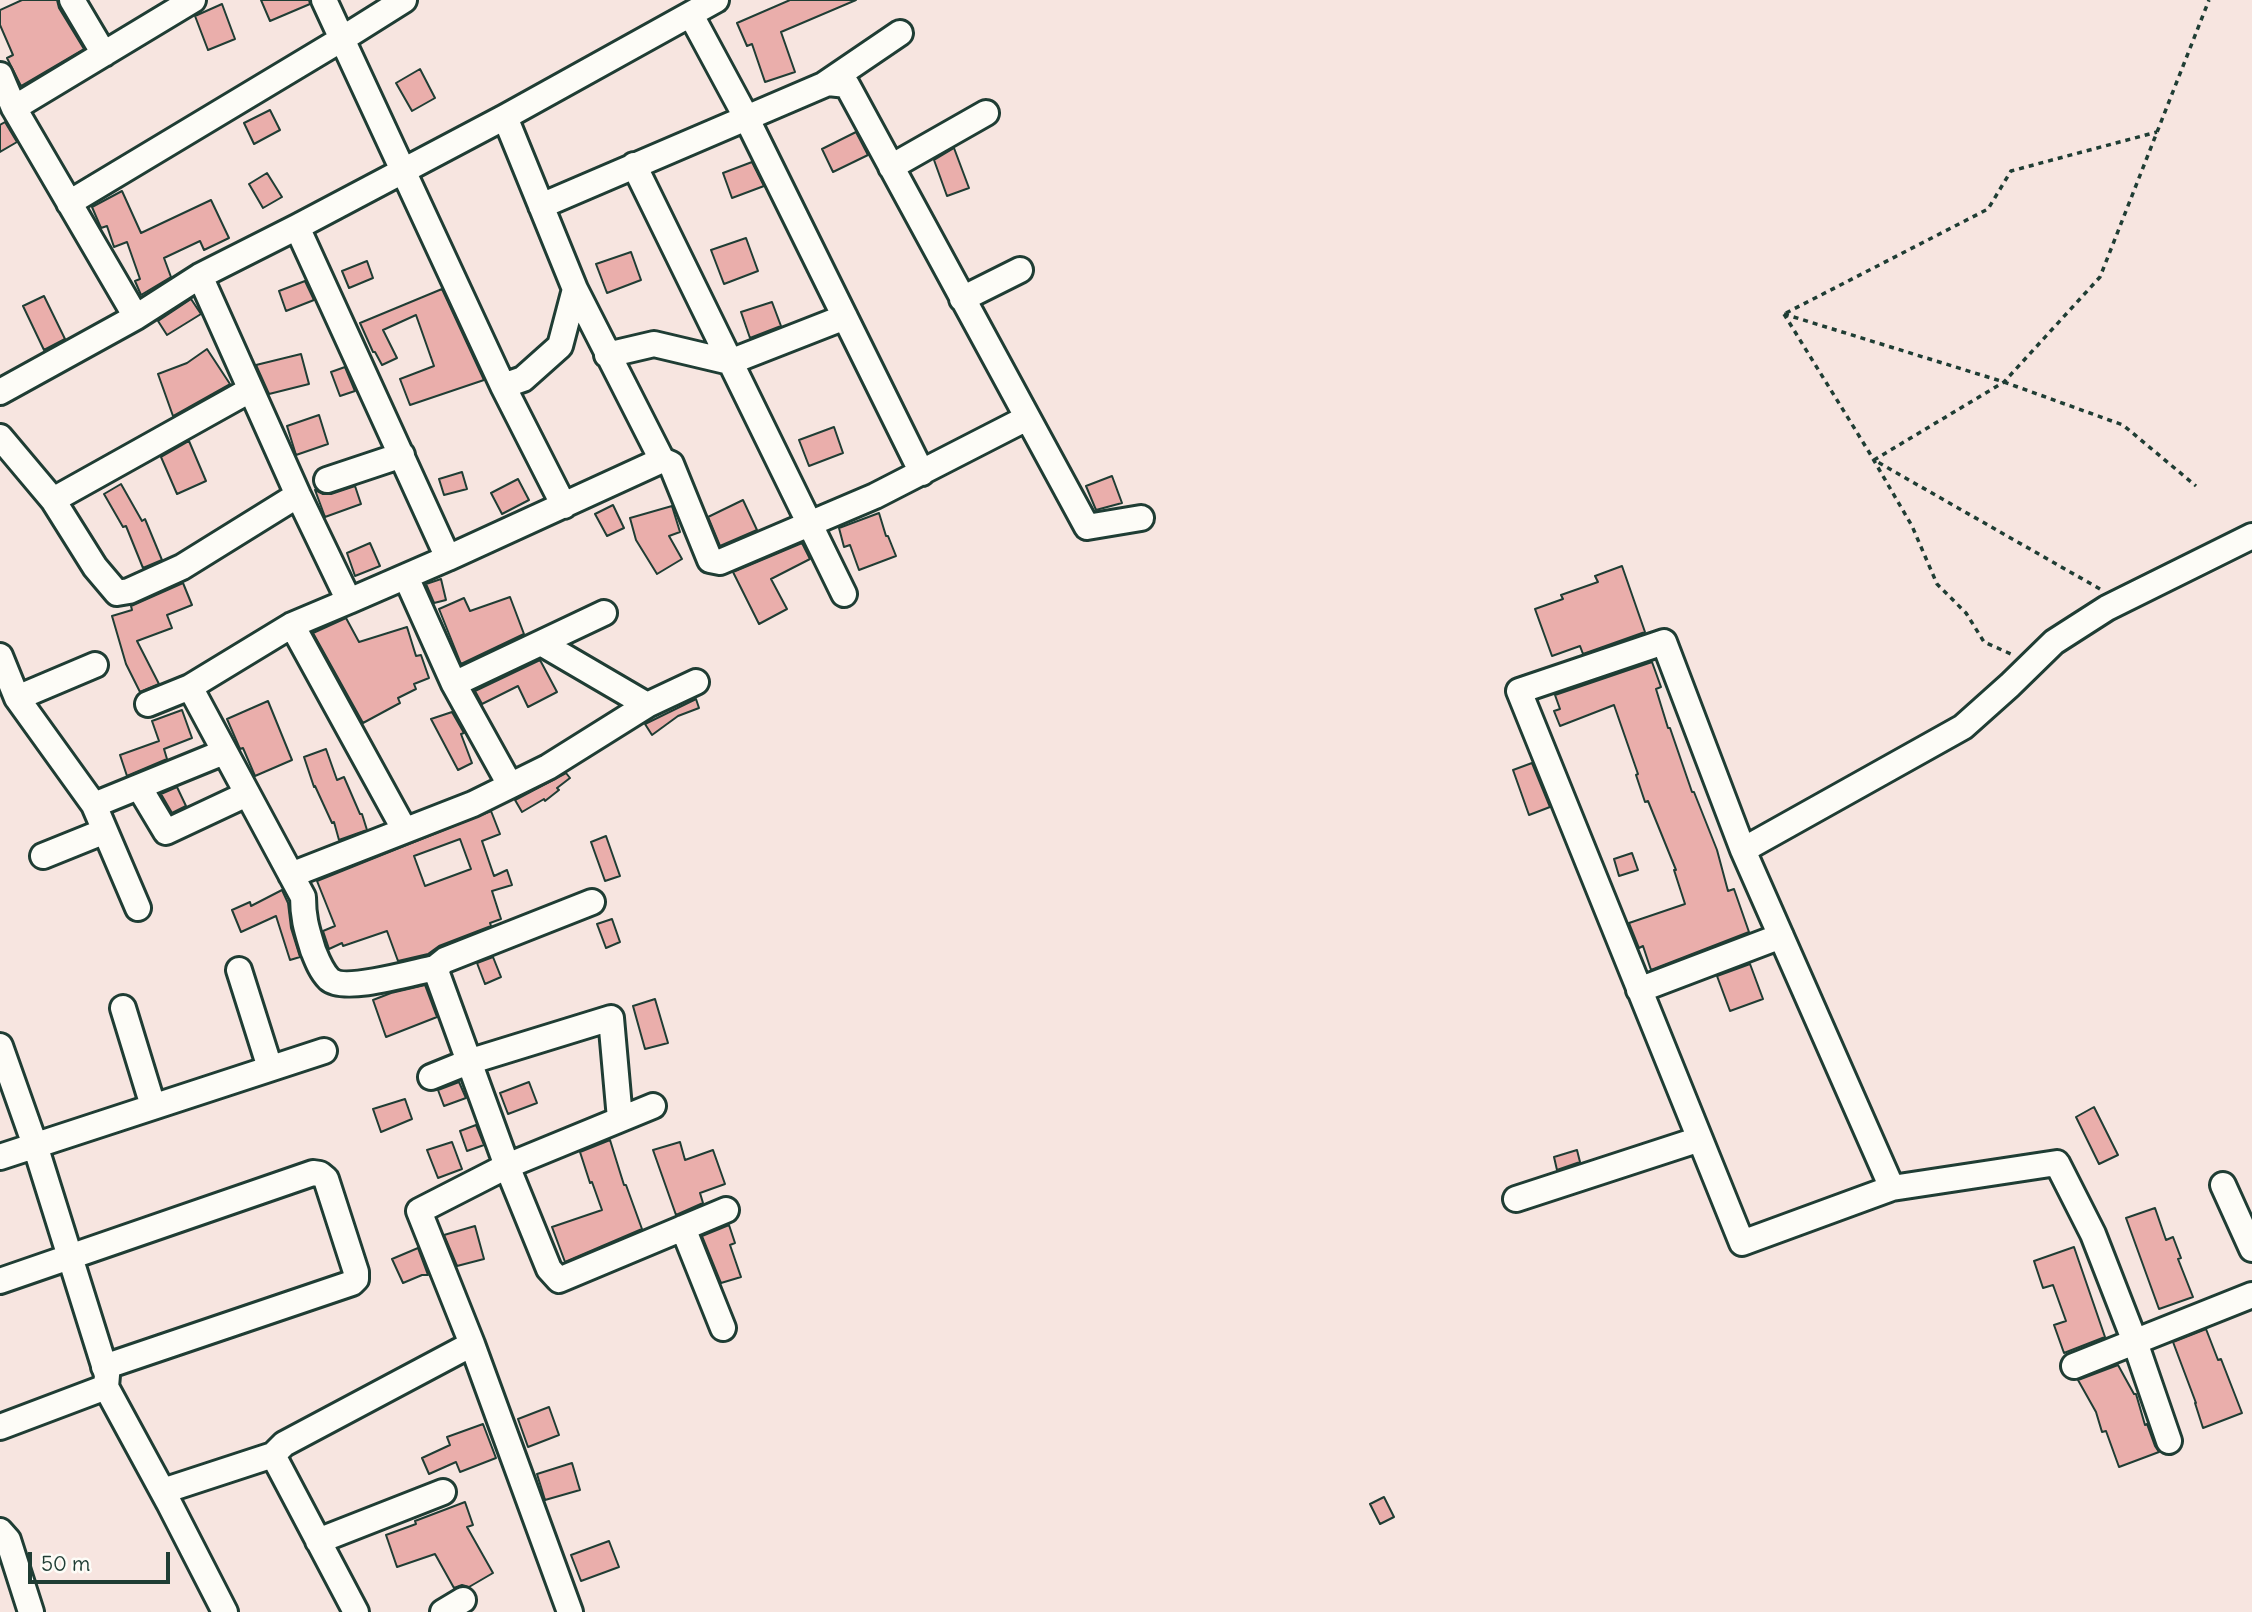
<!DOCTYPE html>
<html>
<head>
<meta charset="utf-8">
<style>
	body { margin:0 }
	#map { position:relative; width:2252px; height:1612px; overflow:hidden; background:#f7e5e0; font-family:Delius,sans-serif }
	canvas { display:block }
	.scale { position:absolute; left:28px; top:1552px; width:142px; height:32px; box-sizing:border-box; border:4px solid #1f3d34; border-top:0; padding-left:9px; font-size:21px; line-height:24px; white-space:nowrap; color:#1f3d34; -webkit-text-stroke:5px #fdfcf7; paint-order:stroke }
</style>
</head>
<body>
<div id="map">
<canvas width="2252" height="1612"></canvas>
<div class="scale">50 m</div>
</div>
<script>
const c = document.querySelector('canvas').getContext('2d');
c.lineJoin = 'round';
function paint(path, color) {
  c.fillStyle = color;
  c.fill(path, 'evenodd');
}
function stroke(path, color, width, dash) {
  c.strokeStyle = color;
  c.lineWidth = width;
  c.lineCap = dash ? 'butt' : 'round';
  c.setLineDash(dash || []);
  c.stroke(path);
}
const building = new Path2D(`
	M22 0H57L59 8 84 49 21 86 7 58 13 55 0 25V10Z
	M261 0H309L310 4 270 21Z
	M790 0H856L781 32 795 72 765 82 752 44 747 46 737 23Z
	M222 4 235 39 208 50 195 16Z
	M420 69 435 98 412 111 396 83Z
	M270 110 280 130 254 144 244 123Z
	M5 122 17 142 0 152V125Z
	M856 132 868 155 833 172 822 149Z
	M954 148 969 188 947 196 934 160Z
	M752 162 764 186 732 198 723 173Z
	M267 173 282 197 263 208 249 184Z
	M122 191 141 233 211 200 229 238 204 250 200 241 164 258 171 277 141 295 135 281 140 279 127 242 114 247 107 226 101 228 92 207Z
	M746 238 758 271 724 284 711 250Z
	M631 252 641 280 607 293 596 264Z
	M367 261 373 278 349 288 342 271Z
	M305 281 314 300 286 311 279 291Z
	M442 289 484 380 410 405 400 379 434 366 416 315 383 330 397 358 382 365 375 352H373L360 323Z
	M44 296 65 339 44 350 23 306Z
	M191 299 201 314 167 335 158 321Z
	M772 302 781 326 750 338 741 312Z
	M207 349 230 384 173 416 158 374 187 363Z
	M301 354 309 384 269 394 256 365Z
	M345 367 355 391 340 396 331 372Z
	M319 415 328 444 296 455 287 426Z
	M834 427 843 453 809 466 799 440Z
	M189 441 206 481 177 494 161 457Z
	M462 472 467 489 444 495 439 479Z
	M1112 476 1122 503 1096 510 1086 486Z
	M518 479 529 500 502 514 491 493Z
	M121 484 142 521 145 519 162 560 143 568 126 526 123 527 104 494Z
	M355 486 361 504 325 517 315 490 323 494H331Z
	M743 500 757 530 720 546 708 517Z
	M613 505 624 528 607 536 595 514Z
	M672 506 680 532 669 536 682 559 657 574 636 540 630 518Z
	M879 513 886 536H888L896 556 859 570 850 545 844 547 839 528Z
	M370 543 380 566 355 576 347 553Z
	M802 543 810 559 771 579 787 609 759 624 733 572Z
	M1622 566 1645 632 1583 654 1580 646 1552 656 1535 609 1563 599 1561 595 1598 582 1595 576Z
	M441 579 446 600 434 603 426 584Z
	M183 583 192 605 167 615 172 628 137 641 159 684 140 692 126 664 112 616 132 610 131 606Z
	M510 597 524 634 461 664 439 609 464 598 470 611Z
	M346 618 359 642 407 627 416 656 421 655 429 678 414 684 416 689 398 698 400 703 363 723 313 633Z
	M540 660 557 692 528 707 518 686 482 704 475 691Z
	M1652 662 1661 687 1656 689 1668 728H1670L1692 792H1694L1717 850 1728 891 1734 889 1749 932 1651 970 1643 946 1639 948 1629 923 1685 904 1674 870H1676L1648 801 1645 802 1636 775 1638 774 1614 705 1560 726 1554 711 1560 709 1555 695Z
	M696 699 699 708 678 716 652 735 645 724Z
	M268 701 292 760 255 776 243 748 240 749 227 719Z
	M182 710 192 738 164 749 167 759 127 776 120 755 159 741 152 721Z
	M452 712 464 733 461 734 472 763 458 770 431 719Z
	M326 749 337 780 344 777 360 814H362L367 830 339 840 334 822 332 823 315 786 314 787 304 757Z
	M1532 763 1550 807 1529 815 1513 770Z
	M566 773 570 778 557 788 559 790 545 801 544 799 522 812 515 800Z
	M177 787 186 806 172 813 161 794Z
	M491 811 500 834 482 841 494 876 507 870 512 885 492 891 501 919 490 923 491 926 439 946 428 954 398 961 387 931 343 946 342 943 329 949 323 931 335 926 317 881ZM460 839 471 869 425 886 414 856Z
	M606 836 620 876 605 881 591 842Z
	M1632 853 1638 870 1619 876 1614 859Z
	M282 890 288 903 291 928 300 957 290 960 276 916 241 932 232 910 250 902 251 906Z
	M612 919 620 942 606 948 597 924Z
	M493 957 501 977 485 984 477 963Z
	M1750 964 1763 999 1730 1011 1717 976Z
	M425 985 437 1017 386 1037 373 1000 391 993Z
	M655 999 668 1043 645 1049 633 1006Z
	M459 1082 466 1098 444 1106 438 1090Z
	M529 1082 537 1103 508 1114 500 1093Z
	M405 1099 412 1119 381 1132 373 1109Z
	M2094 1107 2118 1155 2099 1164 2076 1117Z
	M476 1125 484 1145 467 1151 460 1131Z
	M610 1140 624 1185H626L642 1229 565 1262 552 1227 602 1210 592 1182 590 1183 580 1152Z
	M452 1142 462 1169 438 1178 427 1150Z
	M680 1142 685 1160 713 1150 725 1184 700 1193 703 1203 676 1215 653 1150Z
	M1577 1150 1580 1162 1557 1170 1554 1157Z
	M2155 1208 2166 1240 2173 1237 2181 1258 2178 1259 2193 1297 2159 1309 2126 1218Z
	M729 1225 735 1243 730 1245 741 1277 721 1283 702 1236Z
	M475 1226 484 1259 457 1266 444 1235Z
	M2074 1247 2105 1337 2064 1353 2054 1325 2066 1321 2053 1285 2043 1288 2034 1261Z
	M418 1248 428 1275H422L403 1283 392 1259Z
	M2206 1329 2218 1360 2221 1359 2242 1413 2203 1428 2195 1403H2196L2173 1342Z
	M2118 1365 2134 1394H2136L2145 1425 2147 1424 2155 1446 2159 1452 2119 1467 2106 1431 2102 1432 2096 1412 2078 1380Z
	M549 1407 559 1435 528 1447 518 1419Z
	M483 1424 496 1458 460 1472 456 1462 429 1474 422 1458 450 1445 447 1437Z
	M572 1463 580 1490 545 1500 537 1474Z
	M1384 1497 1394 1517 1380 1524 1370 1504Z
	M465 1502 473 1525 467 1527 493 1573 469 1587 462 1585 454 1588 435 1554 397 1567 386 1535 416 1524 415 1521Z
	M609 1541 619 1567 581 1581 571 1555Z`);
paint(building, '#eaaeab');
stroke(building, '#1f3d34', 2);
const minor = new Path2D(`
	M72 0 104 54
	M404 0 342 39 503 386 564 506
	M691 15 746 117 922 473
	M0 75 14 108 136 317
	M825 84 900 33
	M14 108 193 0
	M634 165 844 594
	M891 167 986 113
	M69 203 342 39 324 0
	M541 206 828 83 847 85 1087 527 1141 518
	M200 276 298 495 349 601 448 558 297 227
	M575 289 662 460
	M962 299 1020 270
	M607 355 654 344 730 362 845 317
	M503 386 523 379 560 346 575 289 505 117
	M0 392 136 317 200 276 297 227 505 117 716 0
	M0 437 53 500 95 567 117 593 129 591 182 567 298 495
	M327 480 402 455
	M53 500 250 390
	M448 558 662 460 671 464 710 560 720 562 875 496 1027 418
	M406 577 454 684 510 785
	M349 601 292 625 190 687 303 897C303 919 307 930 313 950 317 960 321 971 329 979 344 993 414 972 435 968L445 960 592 902
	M292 625 404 829
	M541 643 647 705
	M0 656 17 698 94 805 138 908
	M454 684 604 613
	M17 698 95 665
	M148 704 190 687
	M139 787 166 832 247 794
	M94 805 224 752
	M1743 850 1963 727 2010 685 2054 642 2107 608 2252 536
	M43 856 105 831
	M291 875 473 804 548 767 647 705 696 682
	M435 968 507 1166 549 1269 559 1280 726 1210
	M239 970 270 1068
	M1639 990 1781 936
	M123 1008 153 1106
	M0 1046 35 1145 107 1375 106 1387 169 1503 225 1612
	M431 1077 468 1062 611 1018 620 1119
	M0 1157 324 1051
	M2223 1185 2252 1249
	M1892 1188 1743 850 1664 642 1519 691 1742 1243 1892 1188 2057 1163 2093 1234 2135 1342 2169 1441
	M1516 1199 1700 1139
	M683 1228 723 1328
	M0 1281 313 1173 320 1174 326 1179 356 1272V1279L352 1283 104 1367
	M2074 1366 2252 1295
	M0 1427 106 1387
	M163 1491 273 1455
	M0 1531 8 1540 31 1612
	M318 1541 443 1492
	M356 1612 273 1455 284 1444 472 1344
	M443 1612 463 1600
	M570 1612 472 1344 419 1211 507 1166 653 1106`);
stroke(minor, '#1f3d34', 30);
stroke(new Path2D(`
	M1786 313 1988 209 2011 171 2157 132
	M1784 314 2004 382 2123 425 2196 486
	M1784 314 1869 452 1912 526 1937 584 1966 613 1984 642 2011 654
	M2100 589 1874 460 2004 382 2100 277 2209 0`), '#1f3d34', 3.5, [5, 5]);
stroke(minor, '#fdfcf7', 24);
</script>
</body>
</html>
